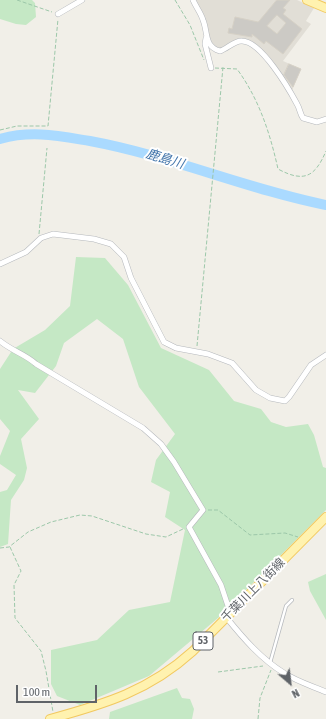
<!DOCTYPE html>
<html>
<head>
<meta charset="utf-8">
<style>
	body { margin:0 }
	#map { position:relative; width:326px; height:719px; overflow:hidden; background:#f1efe8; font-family:"Asap Condensed",sans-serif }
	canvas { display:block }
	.north { position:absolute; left:270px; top:663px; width:40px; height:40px; -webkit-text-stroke:3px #fff; paint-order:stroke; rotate:152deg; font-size:11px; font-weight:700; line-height:16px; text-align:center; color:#5f6368 }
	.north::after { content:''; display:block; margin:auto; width:14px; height:18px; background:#5f6368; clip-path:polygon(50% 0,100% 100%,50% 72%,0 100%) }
	.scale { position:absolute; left:16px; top:685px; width:81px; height:18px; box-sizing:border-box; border:2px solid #5f6368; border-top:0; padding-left:5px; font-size:12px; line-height:14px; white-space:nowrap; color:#5f6368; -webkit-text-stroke:3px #fff; paint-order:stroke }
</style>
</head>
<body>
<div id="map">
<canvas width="326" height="719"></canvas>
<div class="north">N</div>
<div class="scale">100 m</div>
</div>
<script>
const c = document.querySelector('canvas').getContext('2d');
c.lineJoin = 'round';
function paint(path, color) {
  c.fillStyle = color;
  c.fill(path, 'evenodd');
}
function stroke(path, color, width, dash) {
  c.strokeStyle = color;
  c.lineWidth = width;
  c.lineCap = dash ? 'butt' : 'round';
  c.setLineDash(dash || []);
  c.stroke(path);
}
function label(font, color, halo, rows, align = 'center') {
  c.font = font + ' "Asap Condensed","Noto Sans JP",sans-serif';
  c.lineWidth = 4;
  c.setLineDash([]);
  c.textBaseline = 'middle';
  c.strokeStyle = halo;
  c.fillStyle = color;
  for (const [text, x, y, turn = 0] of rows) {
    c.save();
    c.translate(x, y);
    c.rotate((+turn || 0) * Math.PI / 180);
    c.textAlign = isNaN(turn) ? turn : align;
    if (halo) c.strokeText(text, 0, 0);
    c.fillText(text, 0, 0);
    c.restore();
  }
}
paint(new Path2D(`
	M194 0H297L314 8 306 21 311 24 283 61 301 69 291 93 265 53 246 39H241L222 49 212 46Z`), '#e1ded6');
paint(new Path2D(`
	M0 0H32L35 3 36 17 26 25 16 24 0 19Z
	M76 257 105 258 128 285 161 348 209 370 234 401 261 409 271 422 286 427 308 424 314 435 323 467 326 468V510L218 618 149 676 80 705 57 696 51 684V650L97 640 129 610 170 602 185 530 165 517 170 492 151 482 156 460 175 434 139 387 123 339 97 319 64 343 56 366 35 393 18 390 39 419 21 439 27 468 24 480 11 500 8 544 0 547V492L7 490 16 475 0 464V456L10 431 0 419V369L13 349 45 330 70 306Z
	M326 574V620L310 591 308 582Z
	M177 688 182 698 190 699 194 709 192 719H109L110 712Z`), '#c5e8c5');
stroke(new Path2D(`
	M0 139C32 130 59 136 90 141 171 156 246 189 326 205`), '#aadaff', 10);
const building = new Path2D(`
	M277 0H290L283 8 286 10 283 14 302 29 283 54 266 41 264 44 252 34V37L228 33 229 28 232 29 235 17 258 22ZM277 15 286 23 277 34 267 26Z
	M289 64 301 69 293 87 284 75Z`);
paint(building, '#cccac5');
stroke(building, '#d6d1c6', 1);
const service = new Path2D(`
	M270 663 286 606 292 600`);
const minor = new Path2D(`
	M193 0C196 7 201 13 203 20 208 32 204 47 220 51 227 49 235 40 242 41 261 41 289 89 297 104 300 109 300 114 303 118L317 122 326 119
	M58 14 82 0
	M206 38 205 44 211 68
	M0 264 26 252 41 238 53 234 94 239 111 244 124 257 131 278 164 342 176 348 208 354 232 363 256 390 270 398 285 401 289 397 311 365 326 355
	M0 341C12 351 25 354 36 364L143 428 161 444 174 462 203 510 189 527 221 585 230 612
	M226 617C243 638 261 659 284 673 296 681 312 686 326 692`);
const primary = new Path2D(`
	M307 0 326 8
	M50 719C105 704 149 691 193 651L326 517`);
stroke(service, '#b5b8bc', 4);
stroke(minor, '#b5b8bc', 6);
stroke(primary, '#f2c960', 10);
stroke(new Path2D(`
	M17 0 52 12
	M175 0 190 25 204 60
	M215 68 237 69C259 99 270 133 278 169 304 183 315 177 326 151
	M0 130 17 126H48L58 19
	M39 234 47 148
	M197 346 223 67
	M208 510H218L250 535 285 533 298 537
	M10 547 21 571 14 585 15 618 41 651 46 671 53 712
	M0 548 9 547 28 532 51 522 80 515 92 516 146 534 166 537 183 529
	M218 672 263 666
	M258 719 260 698 271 670`), '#9cc7a9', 1, [4, 2]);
stroke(service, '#fff', 2.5);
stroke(minor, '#fff', 5);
stroke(primary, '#fff2af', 8);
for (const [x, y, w] of [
	[203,641,20]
]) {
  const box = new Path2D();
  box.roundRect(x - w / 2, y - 9, w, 18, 3);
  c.fillStyle = '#fff';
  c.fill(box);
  stroke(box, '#5f6368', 1);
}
label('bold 11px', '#5f6368', null, [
	["53",203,641]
]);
label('12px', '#5f6368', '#fff', [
	["千葉川上八街線",253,590,-45]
]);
label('italic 13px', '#4174aa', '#fff', [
	["鹿島川",165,159,17]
]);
</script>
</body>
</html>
